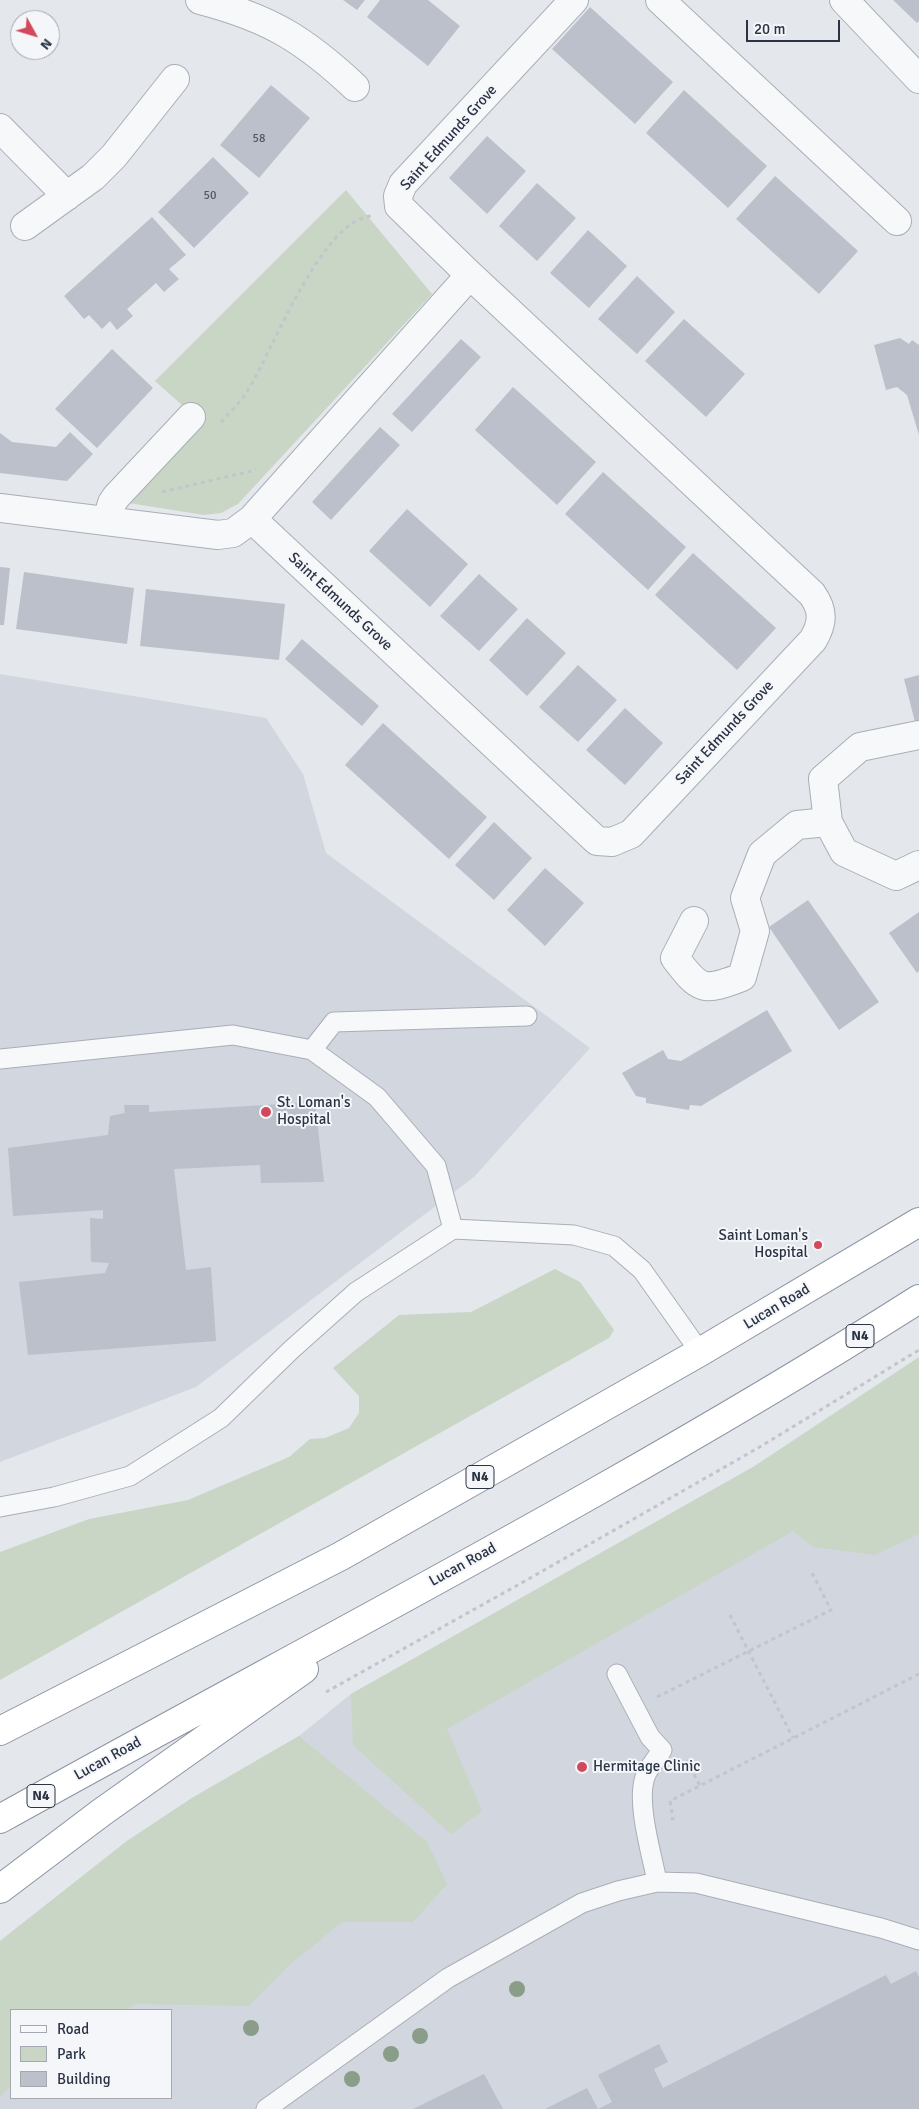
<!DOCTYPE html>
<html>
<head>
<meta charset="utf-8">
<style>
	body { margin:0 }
	#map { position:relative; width:919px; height:2109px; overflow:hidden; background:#e4e7ec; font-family:Signika,sans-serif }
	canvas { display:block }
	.legend { position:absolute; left:10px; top:2009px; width:162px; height:90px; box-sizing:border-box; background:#f4f6f9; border:1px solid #a4a8b1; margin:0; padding:6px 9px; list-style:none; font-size:15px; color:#2b3445 }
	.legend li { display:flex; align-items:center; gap:10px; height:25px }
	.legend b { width:25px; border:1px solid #a4a8b1 }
	.north { position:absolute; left:10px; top:10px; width:50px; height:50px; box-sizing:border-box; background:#f4f6f9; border:1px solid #a4a8b1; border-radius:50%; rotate:129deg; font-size:14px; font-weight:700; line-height:20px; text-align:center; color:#2b3445 }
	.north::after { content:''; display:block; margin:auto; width:18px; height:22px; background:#d1495b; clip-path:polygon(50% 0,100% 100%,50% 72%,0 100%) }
	.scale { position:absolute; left:746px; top:20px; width:94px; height:22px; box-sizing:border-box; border:2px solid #2b3445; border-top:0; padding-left:6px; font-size:15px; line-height:18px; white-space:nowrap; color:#2b3445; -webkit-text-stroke:4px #f4f6f9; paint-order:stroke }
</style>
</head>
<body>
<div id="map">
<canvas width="919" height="2109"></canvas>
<ul class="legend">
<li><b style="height:6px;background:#f7f8fa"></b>Road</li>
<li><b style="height:14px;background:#c9d6c5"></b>Park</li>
<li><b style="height:14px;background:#bbc0ca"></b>Building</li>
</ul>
<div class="north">N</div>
<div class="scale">20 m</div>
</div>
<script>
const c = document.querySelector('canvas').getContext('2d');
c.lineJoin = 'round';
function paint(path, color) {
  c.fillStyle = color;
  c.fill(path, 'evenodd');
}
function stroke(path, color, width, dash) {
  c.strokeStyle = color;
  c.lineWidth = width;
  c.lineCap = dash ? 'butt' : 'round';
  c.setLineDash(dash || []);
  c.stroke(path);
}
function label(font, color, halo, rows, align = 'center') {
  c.font = font + ' Signika,sans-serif';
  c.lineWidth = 4;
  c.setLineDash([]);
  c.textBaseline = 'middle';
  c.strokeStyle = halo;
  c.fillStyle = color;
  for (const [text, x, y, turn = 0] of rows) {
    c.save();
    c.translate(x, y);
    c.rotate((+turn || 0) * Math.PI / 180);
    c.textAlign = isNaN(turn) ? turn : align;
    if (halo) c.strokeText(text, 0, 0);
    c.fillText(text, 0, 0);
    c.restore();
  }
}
paint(new Path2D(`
	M0 674 266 718 303 774 326 853 590 1048 474 1177 196 1387 0 1462Z
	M753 1467 919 1534V2109H0V1941L127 1841 192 1798 299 1736 351 1694ZM11 2010H171V2098H11Z`), '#d2d6de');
paint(new Path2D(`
	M346 190 432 294 238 504 221 513 204 515 129 503 202 423 155 381Z
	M555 1269 580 1282 614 1330 609 1338 0 1680V1552L89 1519 188 1500 289 1457 310 1439 325 1438 349 1428 359 1413V1396L333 1368 399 1315 471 1312Z
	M919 1357V1534L875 1555 814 1547 793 1531 447 1729 482 1811 451 1834 353 1745 351 1694 753 1467Z
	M299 1736 427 1842 447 1884 413 1922H342L287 1967 249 2006 136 2004 126 2010H11V2086L0 2096V1941L127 1841 192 1798Z`), '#c9d6c5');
paint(new Path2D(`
	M343 0H365L357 10Z
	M380 0H428L460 26 428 66 367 17Z
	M893 0H919V21L917 23Z
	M590 7 673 82 635 124 552 49Z
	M271 85 310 118 259 178 220 145Z
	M684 90 767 166 728 208 646 133Z
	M487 136 526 171 487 214 449 178Z
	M213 157 249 193 194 248 158 212Z
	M775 176 858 251 819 294 736 219Z
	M537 183 576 218 537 261 499 226Z
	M152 217 186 255 169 269 179 279 164 292 156 283 127 309 133 316 117 330 110 321 102 329 89 315 84 319 64 296Z
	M588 230 627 266 589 308 550 273Z
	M637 276 675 312 637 354 598 319Z
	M684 319 745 374 706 417 645 361Z
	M900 338 909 344 912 340 919 345V435L907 395 897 387 886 390 874 345Z
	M461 339 481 357 412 432 392 414Z
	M112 349 153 388 97 448 55 409Z
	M513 387 596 462 557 505 475 430Z
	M380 427 400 445 331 520 312 502Z
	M70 432 93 454 67 481 0 473V433L12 442 56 447Z
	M603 472 686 547 648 590 565 514Z
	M407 509 468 564 430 607 369 551Z
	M693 553 776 628 737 670 655 595Z
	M0 567 10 568 4 625H0Z
	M24 572 134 588 127 644 16 629Z
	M479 574 518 609 479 651 440 616Z
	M146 589 285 604 279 660 140 646Z
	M527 618 566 653 527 696 489 660Z
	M302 639 379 706 362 726 285 659Z
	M578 665 617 700 578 742 539 707Z
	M919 675V725L916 726 904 679Z
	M625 708 663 743 625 785 586 750Z
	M383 723 487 817 449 859 345 765Z
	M494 822 532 858 494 900 455 865Z
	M545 868 584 903 545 946 507 910Z
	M808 900 879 1002 839 1030 769 927Z
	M919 912V971L917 973 889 933Z
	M767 1010 792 1051 701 1106 690 1105 689 1110 646 1103V1098L636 1096 622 1073 663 1050 668 1059 681 1061Z
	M315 1102 324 1182 261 1183 260 1165 174 1169 186 1270 211 1267 216 1341 28 1355 19 1282 105 1273 109 1263 91 1262 90 1218 103 1219V1210L13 1216 8 1148 108 1135 110 1116 125 1113 124 1105H149V1112Z
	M916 1971 919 1977V2109H545L587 2088 598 2109 612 2102 598 2075 659 2044 668 2062 654 2069 663 2088 886 1975 891 1984Z
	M484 2074 503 2109H413Z`), '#bbc0ca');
const service = new Path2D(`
	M312 1050 334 1022 527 1016
	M0 1059 233 1035 312 1050 377 1097 436 1166 453 1229
	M0 1507 54 1497 130 1476 221 1418 291 1350 356 1292 453 1229 574 1235 614 1246 642 1270 700 1352
	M617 1674 650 1737 662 1750C657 1758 648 1768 645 1777 636 1804 652 1854 657 1882
	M266 2109 448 1978 582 1903 618 1891 657 1882 696 1883 881 1928 919 1940`);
const minor = new Path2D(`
	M200 0C269 18 304 39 355 87
	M660 0 897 221
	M844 0 919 79
	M0 128 67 196
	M25 226 93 177 114 156 175 79
	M0 508 218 535 233 533 252 519 470 275 399 206 398 196 403 184 574 0
	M252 519 597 841 612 842 631 834 813 640C823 623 824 611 812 594L470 275
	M107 520 112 503 116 497 191 417
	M919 735 860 747 823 779 828 822 844 852 896 876 919 865
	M694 921 675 958C700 991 703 992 742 977L755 931 745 898 762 854 797 825 828 822`);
const trunk = new Path2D(`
	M0 1731 341 1556 700 1352 919 1222
	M0 1819C307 1648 622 1488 919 1299
	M0 1889 102 1812 304 1669`);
stroke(service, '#a9aeb7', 21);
stroke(minor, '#a9aeb7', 30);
stroke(trunk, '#8b94a3', 30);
stroke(new Path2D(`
	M221 422C230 412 241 402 248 390 273 350 321 221 371 216
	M162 492 256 470
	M730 1615 793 1738
	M326 1692 525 1581 758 1448 919 1350
	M657 1697 831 1610 812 1573
	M687 1760 700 1786
	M671 1819H673L670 1801 919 1674`), '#c2c5cb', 3, [4, 4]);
stroke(service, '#f7f8fa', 19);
stroke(minor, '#f7f8fa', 28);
stroke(trunk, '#fff', 28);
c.fillStyle = '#899d89';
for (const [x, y] of [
	[517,1989],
	[251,2028],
	[420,2036],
	[391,2054],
	[352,2079]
]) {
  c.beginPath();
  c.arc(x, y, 8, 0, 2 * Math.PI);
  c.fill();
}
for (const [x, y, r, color] of [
	[266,1112,6,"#d1495b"],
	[818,1245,5,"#d1495b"],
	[582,1767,6,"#d1495b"]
]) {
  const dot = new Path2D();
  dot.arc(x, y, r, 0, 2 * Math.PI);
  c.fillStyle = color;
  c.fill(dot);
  stroke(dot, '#f4f6f9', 2);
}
label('12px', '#4f5766', null, [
	["58",259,139],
	["50",210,196]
]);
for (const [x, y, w] of [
	[860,1336,28],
	[480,1477,28],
	[41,1796,28]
]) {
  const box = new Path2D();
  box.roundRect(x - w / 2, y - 11.5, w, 23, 4);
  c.fillStyle = '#f4f6f9';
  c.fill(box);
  stroke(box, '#2b3445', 1);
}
label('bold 14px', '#2b3445', null, [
	["N4",860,1336],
	["N4",480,1477],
	["N4",41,1796]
]);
label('15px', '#2b3445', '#f4f6f9', [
	["Saint Edmunds Grove",449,138,-48],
	["Saint Edmunds Grove",340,602,43],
	["Saint Edmunds Grove",725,733,-47],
	["Lucan Road",777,1307,-31],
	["Lucan Road",463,1565,-29],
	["Lucan Road",108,1759,-29]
]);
label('15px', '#2b3445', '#f4f6f9', [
	["St. Loman's",277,1103],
	["Hospital",277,1120],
	["Saint Loman's",808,1236,"right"],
	["Hospital",808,1253,"right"],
	["Hermitage Clinic",593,1767]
], 'left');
</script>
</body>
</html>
